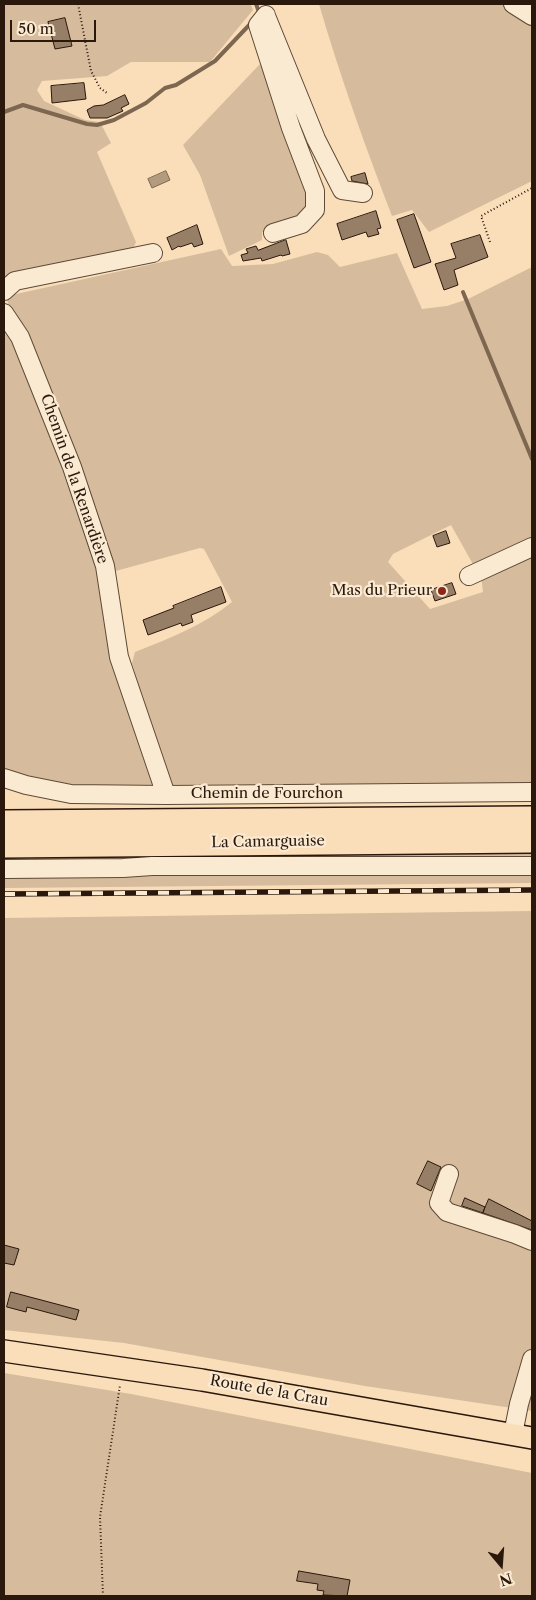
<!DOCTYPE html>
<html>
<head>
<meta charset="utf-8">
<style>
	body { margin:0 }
	#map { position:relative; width:536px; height:1600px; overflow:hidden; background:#f9deb9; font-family:"Libre Caslon Text",serif }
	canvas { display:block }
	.frame { position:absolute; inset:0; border:5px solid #2b180c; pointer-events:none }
	.north { position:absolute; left:476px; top:1540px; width:50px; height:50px; -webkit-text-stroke:4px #fbead2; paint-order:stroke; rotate:162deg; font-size:14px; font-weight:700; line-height:20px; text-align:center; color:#2b180c }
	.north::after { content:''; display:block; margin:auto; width:18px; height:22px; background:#2b180c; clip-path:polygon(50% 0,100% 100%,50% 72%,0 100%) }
	.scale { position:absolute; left:10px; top:20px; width:86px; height:22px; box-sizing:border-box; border:2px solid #2b180c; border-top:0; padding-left:6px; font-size:15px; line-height:18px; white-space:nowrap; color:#2b180c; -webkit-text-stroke:4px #fbead2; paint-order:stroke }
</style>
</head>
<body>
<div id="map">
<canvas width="536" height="1600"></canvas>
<div class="frame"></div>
<div class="north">N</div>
<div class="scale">50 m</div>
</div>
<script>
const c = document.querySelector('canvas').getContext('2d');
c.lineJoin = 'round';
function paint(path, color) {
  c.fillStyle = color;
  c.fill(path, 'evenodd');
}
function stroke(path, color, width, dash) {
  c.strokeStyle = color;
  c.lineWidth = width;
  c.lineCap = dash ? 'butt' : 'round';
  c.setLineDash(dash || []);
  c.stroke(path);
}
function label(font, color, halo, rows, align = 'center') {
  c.font = font + ' "Libre Caslon Text",serif';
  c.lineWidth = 4.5;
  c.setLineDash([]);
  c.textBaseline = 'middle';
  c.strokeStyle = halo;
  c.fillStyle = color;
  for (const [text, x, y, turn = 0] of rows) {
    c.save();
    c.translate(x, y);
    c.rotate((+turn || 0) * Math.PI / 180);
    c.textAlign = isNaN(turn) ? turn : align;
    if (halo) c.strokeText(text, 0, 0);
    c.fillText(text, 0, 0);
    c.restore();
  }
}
paint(new Path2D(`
	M4 4H251L253 10 210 62H131L107 76 42 81 37 90 44 101 85 120 100 122 111 143 97 152 136 242 132 251 4 284Z
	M319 4H506L532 22V181L429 232 412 210 392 216C365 146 340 76 319 4Z
	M260 64 268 77 311 194 307 213 297 221 262 232V240L229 256 200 175 183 145Z
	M221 249 232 266 273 264 317 252 328 255 340 267 397 253 422 309 447 306 468 299 532 267V543L474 566 451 525 393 554 388 562 430 609 483 592 481 575 532 552V784L171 785 152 731 132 663 135 652C168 639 204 625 232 602L204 549 200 548 112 572 31 345 8 303 7 296Z
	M4 319 78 498 158 787 97 789 31 782 4 771Z
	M532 853V883L4 888V857H14V862H34V857Z
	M532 911V1411L365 1386 124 1343 4 1330V918Z
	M4 1373 131 1394 532 1473V1596H4Z`), '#d6bc9c');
const water = new Path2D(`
	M166 171 170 180 152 188 148 179Z`);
paint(water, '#b39b7e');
stroke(water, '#7d6750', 1);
stroke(new Path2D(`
	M256 4 259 12 257 15
	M4 112 23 105 87 124 97 125 114 120 146 103 165 88 176 85 215 61 253 21
	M463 292 532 459`), '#7d6750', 4);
const building = new Path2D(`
	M65 18 72 46 55 49 48 22Z
	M84 83 86 99 52 103 51 86Z
	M125 95 129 104 121 108 123 111 107 118H90L87 110 94 106 103 105Z
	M365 173 368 184 352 181 351 177Z
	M376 211 381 228 377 229 379 234 368 237 366 232 342 240 337 224Z
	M414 214 431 262 414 268 397 220Z
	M197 225 203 244 194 247 192 243 180 247 179 246 172 250 167 238Z
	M480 235 488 257 454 270 458 285 444 290 435 264 456 258 451 244Z
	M286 240 290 254 282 256 281 255 262 261 261 258 243 261 241 255 248 253 246 249 256 246 258 250Z
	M446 531 450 543 437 547 433 536Z
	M452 583 456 594 435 601 431 590Z
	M221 587 226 602 191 615 193 622 182 626 181 623 148 635 143 620 174 608 173 606Z
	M428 1161 441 1167 431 1191 417 1184Z
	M465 1198 485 1207 483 1213 462 1206Z
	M489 1199 532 1221V1230L483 1213Z
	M4 1245 19 1249 14 1265 4 1263Z
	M11 1292 79 1310 76 1320 27 1307 26 1312 7 1307Z
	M299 1571 350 1580 347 1596 323 1595 324 1591 317 1590 318 1584 297 1581Z`);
paint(building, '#967f66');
stroke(building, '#2b180c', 1);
const minor = new Path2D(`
	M513 4 532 16
	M266 15 258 25 291 128 315 191V210L302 224 273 233
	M266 16 316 139 342 190 363 193
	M4 291 15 281 153 253
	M4 313 20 337 72 467 105 566 119 657 166 795
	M469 576 532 547
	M4 778 26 785 71 794 166 795 532 792
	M4 869 123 868 152 866H532
	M449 1174 439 1203 447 1212 515 1234 532 1241
	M513 1434 519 1404 532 1359`);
const major = new Path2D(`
	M4 1351 202 1380 532 1438`);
const highway = new Path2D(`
	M4 823 532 819
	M4 845 532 840`);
stroke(minor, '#5e4a37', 20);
stroke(major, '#2b180c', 24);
stroke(highway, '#2b180c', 28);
stroke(new Path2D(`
	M78 4 91 71 100 88 107 93
	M490 242 481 216 532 188
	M103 1596 100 1517 120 1385`), '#2b180c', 2, [1, 2.5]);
stroke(minor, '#fbead2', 18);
stroke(major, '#f9deb9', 21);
stroke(highway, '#f9deb9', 25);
const rail = new Path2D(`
	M4 894 532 890`);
stroke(rail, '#2b180c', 5.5);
stroke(rail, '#fbead2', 4, [11]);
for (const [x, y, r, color] of [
	[442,591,5,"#8f2418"]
]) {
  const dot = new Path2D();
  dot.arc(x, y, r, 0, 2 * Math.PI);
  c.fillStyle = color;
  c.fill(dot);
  stroke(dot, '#fbead2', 2);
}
label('15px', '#2b180c', '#fbead2', [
	["Chemin de la Renardière",74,479,71],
	["Chemin de Fourchon",267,794],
	["La Camarguaise",268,842,-1],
	["Route de la Crau",269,1391,10]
]);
label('15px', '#2b180c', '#fbead2', [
	["Mas du Prieur",432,591]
], 'right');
</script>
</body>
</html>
